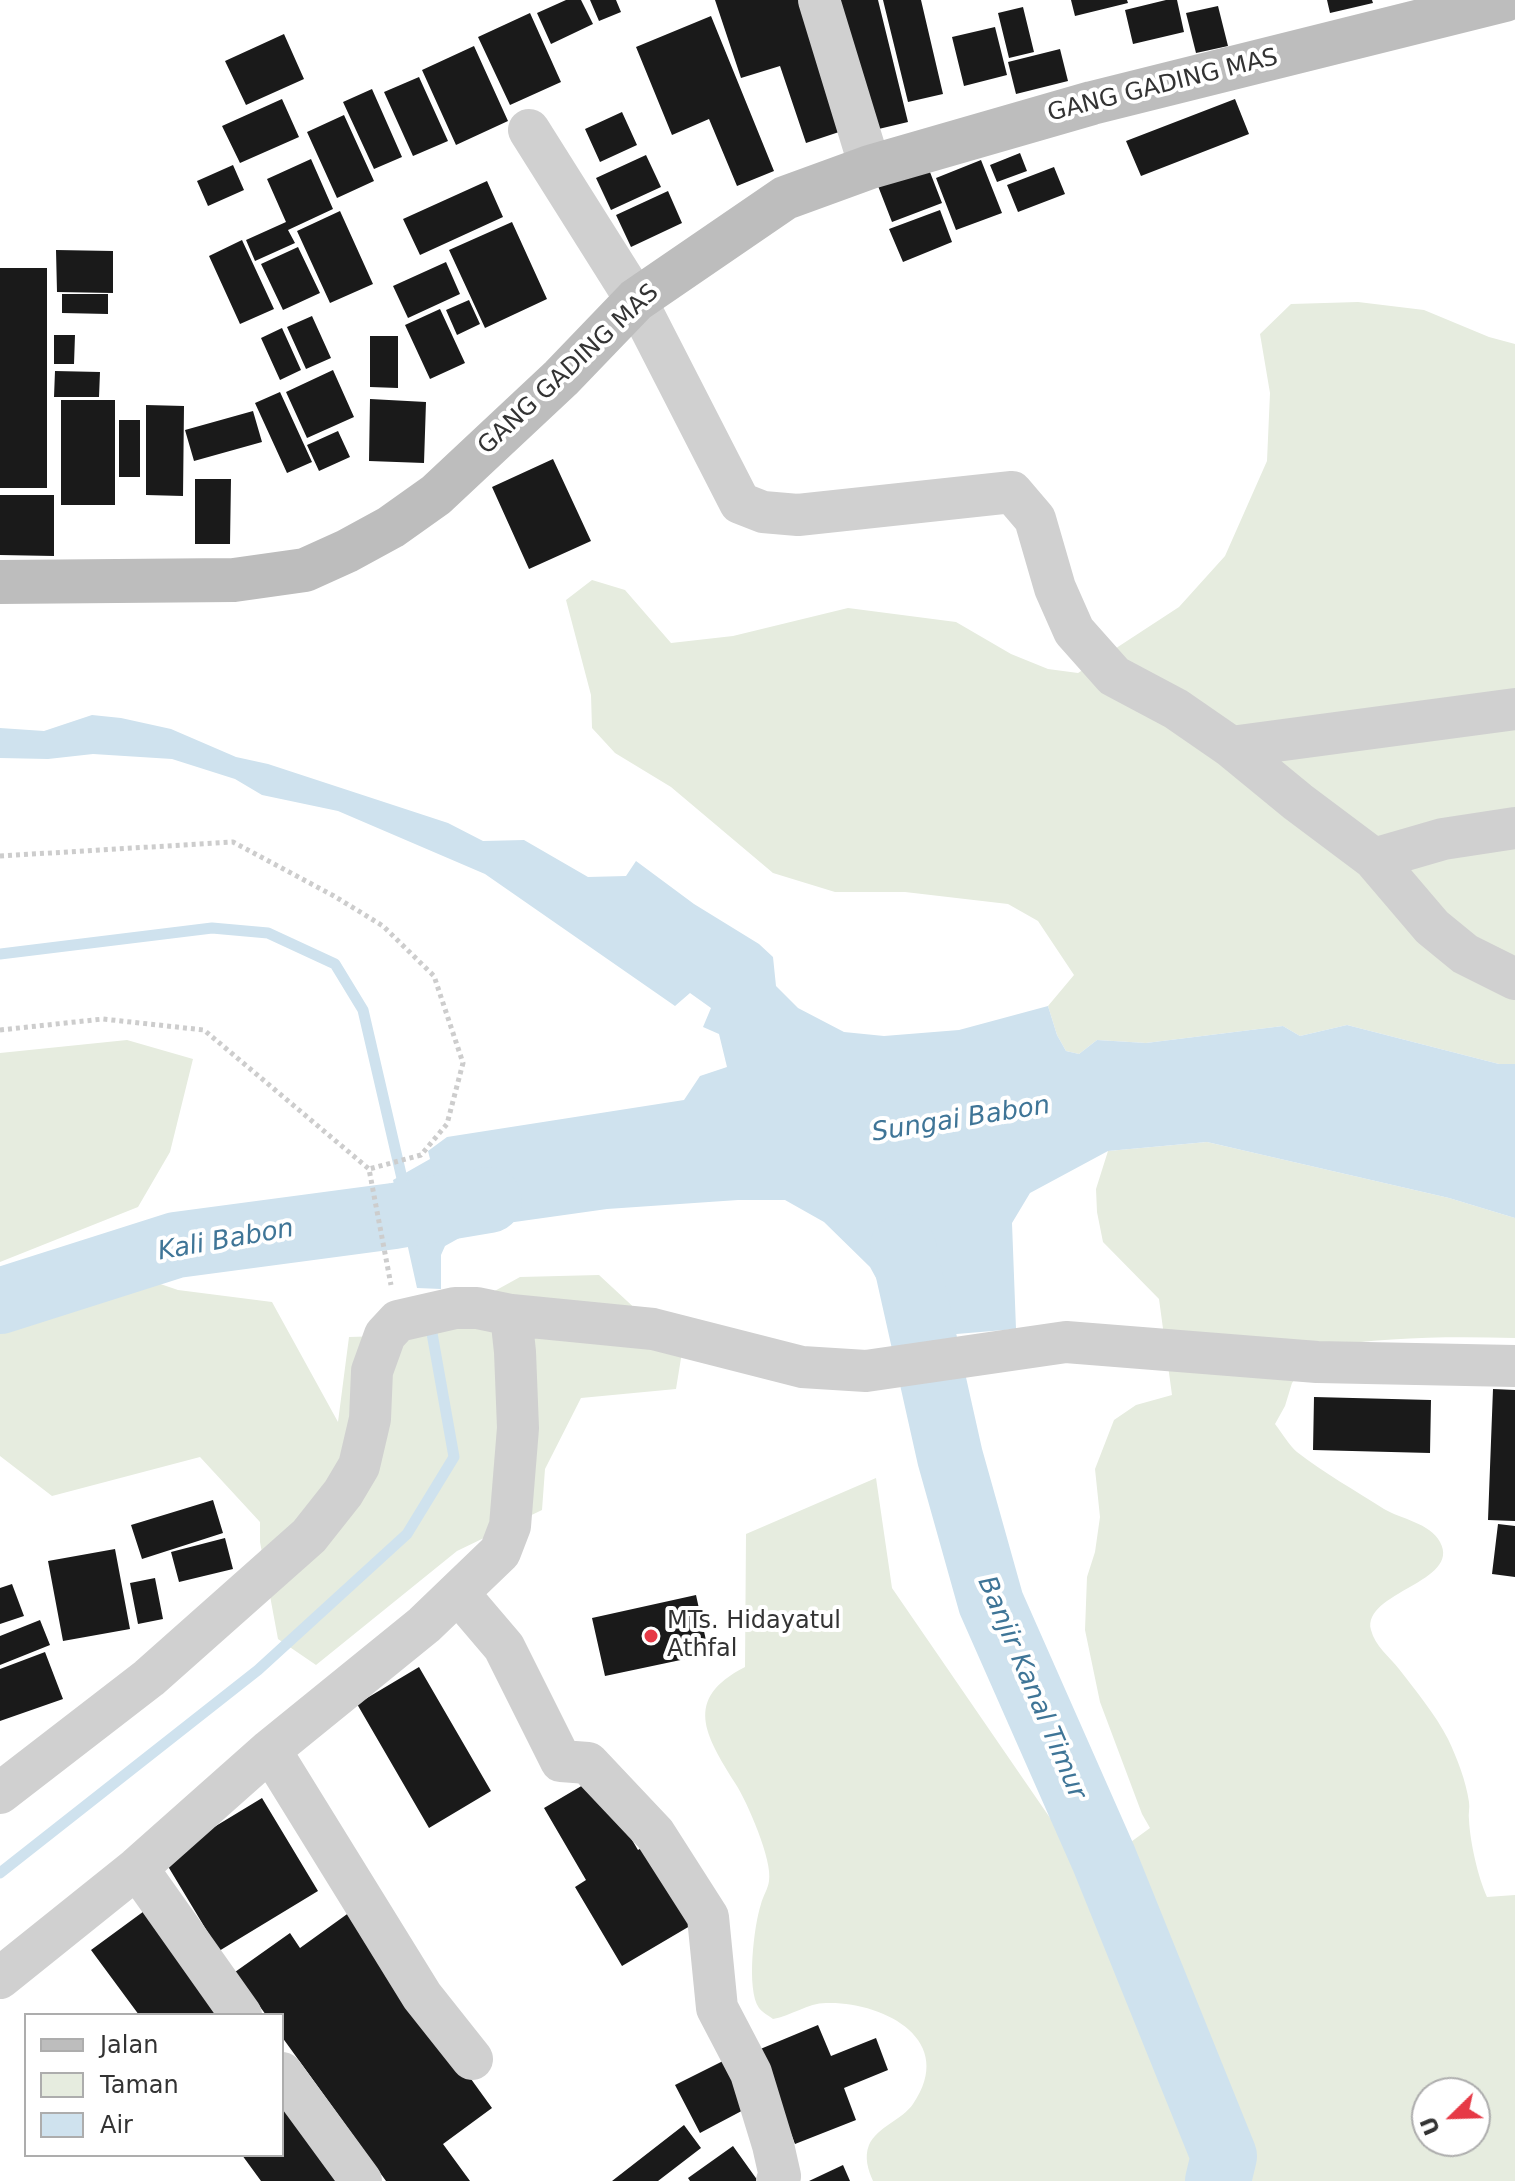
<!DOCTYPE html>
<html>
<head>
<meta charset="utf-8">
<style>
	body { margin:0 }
	#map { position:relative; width:1515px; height:2181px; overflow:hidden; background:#fff; font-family:"DejaVu Sans",sans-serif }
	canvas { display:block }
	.legend { position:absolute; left:24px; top:2013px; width:260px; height:144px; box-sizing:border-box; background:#fff; border:2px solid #adadad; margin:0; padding:10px 14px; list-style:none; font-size:24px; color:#333 }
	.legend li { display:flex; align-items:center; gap:16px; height:40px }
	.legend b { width:40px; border:2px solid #adadad }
	.north { position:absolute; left:1411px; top:2077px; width:80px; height:80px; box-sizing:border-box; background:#fff; border:2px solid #adadad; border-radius:50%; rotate:247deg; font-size:22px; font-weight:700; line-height:32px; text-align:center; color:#333 }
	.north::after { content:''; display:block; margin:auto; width:28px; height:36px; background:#e63946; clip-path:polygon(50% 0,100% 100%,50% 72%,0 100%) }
</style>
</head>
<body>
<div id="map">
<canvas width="1515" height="2181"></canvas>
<ul class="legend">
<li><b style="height:10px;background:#bdbdbd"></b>Jalan</li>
<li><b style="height:22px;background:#e6ecdf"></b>Taman</li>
<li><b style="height:22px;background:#cfe2ee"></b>Air</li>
</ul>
<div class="north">U</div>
</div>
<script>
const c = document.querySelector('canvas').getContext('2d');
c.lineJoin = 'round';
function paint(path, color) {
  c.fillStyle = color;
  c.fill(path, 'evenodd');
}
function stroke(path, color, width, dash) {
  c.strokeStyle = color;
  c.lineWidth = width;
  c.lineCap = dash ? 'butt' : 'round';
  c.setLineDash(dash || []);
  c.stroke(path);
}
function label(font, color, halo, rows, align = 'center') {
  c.font = font + ' "DejaVu Sans",sans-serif';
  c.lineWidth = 8;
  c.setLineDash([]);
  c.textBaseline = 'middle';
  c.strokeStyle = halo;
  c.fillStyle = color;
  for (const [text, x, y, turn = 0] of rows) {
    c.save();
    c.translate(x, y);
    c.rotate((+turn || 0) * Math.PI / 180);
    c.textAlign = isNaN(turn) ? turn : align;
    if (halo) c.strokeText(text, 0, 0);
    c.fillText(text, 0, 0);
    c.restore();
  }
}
paint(new Path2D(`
	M1358 302 1424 310 1489 337 1515 344V1064H1499L1347 1025 1300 1036 1283 1026 1146 1043 1097 1040 1079 1054 1066 1051 1057 1035 1048 1006 1074 975 1038 921 1008 904 905 892H835L773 873 671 787 615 753 592 728 591 695 566 600 592 580 625 590 671 643 733 636 848 608 956 622 1011 654 1048 669 1078 673 1179 607 1225 556 1267 461 1270 393 1260 334 1291 304Z
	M127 1040 193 1059 170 1152 138 1207 0 1262V1053Z
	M1207 1142 1449 1198 1515 1218V1338C1450 1336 1385 1337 1320 1347L1292 1383 1285 1406 1275 1424C1282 1433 1289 1445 1297 1452 1324 1473 1356 1491 1384 1509 1401 1519 1430 1523 1440 1542 1462 1582 1362 1592 1371 1630 1375 1646 1389 1656 1399 1669 1416 1691 1435 1714 1448 1739 1457 1758 1466 1781 1469 1802 1470 1808 1468 1814 1469 1820 1470 1842 1478 1877 1487 1897L1515 1895V2181H873C868 2170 864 2157 869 2145 877 2127 902 2120 913 2104 958 2039 882 2001 826 2003 808 2003 791 2016 773 2019 769 2016 762 2012 759 2008 746 1990 754 1925 761 1904 763 1896 768 1889 769 1881 773 1861 747 1801 735 1783 706 1736 682 1699 745 1667L746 1534 876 1478 892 1588 1059 1831 1124 1847 1150 1828 1142 1814 1100 1702 1085 1630 1087 1577 1095 1552 1100 1517 1095 1469 1114 1420 1136 1405 1172 1395 1159 1299 1103 1242 1097 1212 1096 1189 1108 1151ZM1427 2093H1475V2141H1427Z
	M119 1270 178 1290 272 1302 338 1422 349 1337 415 1335 520 1277 599 1275 682 1352 676 1389 581 1398 545 1469 542 1510 457 1551 316 1665 278 1639 260 1542V1522L200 1457 52 1496 0 1456V1316Z`), '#e6ecdf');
paint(new Path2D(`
	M92 715 121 718 171 729 236 757 268 764 448 823 483 841 524 840 588 877 626 876 636 861 694 904 759 944 773 957 776 986 798 1008 844 1032 884 1036 959 1030 1048 1006 1057 1035 1066 1051 1079 1054 1097 1040 1146 1043 1283 1026 1300 1036 1347 1025 1499 1064H1515V1218L1449 1198 1207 1142 1108 1151 1030 1193 1012 1223 1016 1329 909 1338 870 1267 824 1222 785 1200H738L607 1209 479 1227 445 1246 441 1255V1289L417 1288 393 1180 430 1159 428 1151 447 1137 684 1100 700 1076 727 1067 719 1034 703 1027 711 1008 690 993 675 1006 485 874 338 811 262 795 235 779 172 759 93 754 48 759 0 758V728L44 731Z`), '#cfe2ee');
stroke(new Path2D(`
	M0 954 212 928 268 933 335 964 363 1010 404 1187
	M0 1873 258 1670 407 1534 454 1457 430 1322`), '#cfe2ee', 11);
stroke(new Path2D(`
	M903 1247 950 1457 991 1603 1104 1859 1224 2156 1218 2181
	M0 1301 176 1245 394 1216 489 1200`), '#cfe2ee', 66);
paint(new Path2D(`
	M566 0H581L593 24 551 44 537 13Z
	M590 0H616L621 12 599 21Z
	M715 0H800L845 130 806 143 780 66 741 78Z
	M833 0H878L908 122 866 132Z
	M883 0H921L943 94 908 102Z
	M1071 0H1127L1128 3 1075 16Z
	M1166 0H1177L1184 32 1133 44 1125 10Z
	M1327 0H1372L1373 3 1330 13Z
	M1218 6 1228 46 1196 53 1186 13Z
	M1023 7 1034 52 1009 58 998 13Z
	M530 13 561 82 510 105 478 37Z
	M711 16 774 171 737 186 709 119 672 135 636 47Z
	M995 27 1007 75 964 86 952 37Z
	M284 34 304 79 246 105 225 61Z
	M474 46 508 121 456 145 422 70Z
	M1060 49 1068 81 1016 94 1008 62Z
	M419 77 448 141 413 156 384 92Z
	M372 89 402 157 374 169 343 102Z
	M282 99 299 137 240 163 222 126Z
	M1235 99 1249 134 1141 176 1126 141Z
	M622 112 637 145 600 162 585 129Z
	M344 115 374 181 337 198 307 132Z
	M1020 153 1027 171 997 182 990 165Z
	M646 155 661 187 611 210 596 178Z
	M311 159 333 209 288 230 295 243 255 261 246 240 286 222 267 179Z
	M981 160 1002 213 956 230 936 178Z
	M233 165 244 190 208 206 197 181Z
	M928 167 942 203 892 222 878 186Z
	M1054 167 1065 194 1018 212 1007 185Z
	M487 181 503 217 420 255 403 219Z
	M668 191 682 223 631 247 616 215Z
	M940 210 952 242 903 262 889 229Z
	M340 211 373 284 330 303 297 231Z
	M512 222 547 299 485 328 449 250Z
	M242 240 274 309 240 324 209 256Z
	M298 247 320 293 283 310 261 264Z
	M56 250 113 251V293L57 292Z
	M446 262 460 294 408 318 393 286Z
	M0 268H47V488H0Z
	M62 294H108V314L62 313Z
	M469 300 480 324 457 335 446 310Z
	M440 309 465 363 430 379 405 325Z
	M312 316 331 358 306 369 287 327Z
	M282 328 301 370 280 380 261 338Z
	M54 335H75L74 364H54Z
	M370 336H398V388L370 387Z
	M333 370 354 417 307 438 286 392Z
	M55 371 100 372 99 397H54Z
	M280 392 312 462 287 473 255 403Z
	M370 399 426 402 424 463 369 461Z
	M61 400H115V505H61Z
	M146 405 184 406 183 496 146 495Z
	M253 411 262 442 194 461 185 430Z
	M119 420H140V477H119Z
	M338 431 350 457 319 471 307 445Z
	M553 459 591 541 529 569 492 487Z
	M195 479H231L230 544H195Z
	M0 495H54V556L0 555Z
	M1493 1389 1515 1390V1521L1488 1520Z
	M1314 1397 1431 1400 1430 1453 1313 1450Z
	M213 1500 223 1533 142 1559 131 1525Z
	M1498 1524 1515 1526V1577L1492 1574Z
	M225 1538 233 1569 179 1582 171 1552Z
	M115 1549 130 1629 63 1641 48 1561Z
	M155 1578 163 1619 138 1624 130 1583Z
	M12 1584 24 1616 0 1624V1588Z
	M696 1595 709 1654 605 1676 592 1618Z
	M40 1620 50 1645 0 1665V1636Z
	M45 1652 63 1699 0 1721V1669Z
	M419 1667 491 1791 429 1828 357 1704Z
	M595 1778 638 1850 649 1843 695 1923 622 1966 575 1887 586 1880 544 1808Z
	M262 1798 318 1891 219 1951 163 1858Z
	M151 1906 231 2015H139L91 1950Z
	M350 1912 492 2108 443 2144 470 2181H386L282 2037V2015H266L235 1972 290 1933 300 1948Z
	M818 2025 831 2056 876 2038 888 2070 844 2088 856 2120 795 2144 758 2050Z
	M727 2059 751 2106 700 2133 675 2085Z
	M282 2084 353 2181H261L242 2155H282Z
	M684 2125 701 2148 658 2181H612Z
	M733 2146 758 2181H690L688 2178Z
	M843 2165 850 2181H809Z`), '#1a1a1a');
stroke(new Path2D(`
	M0 856 233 842 334 896 383 926 434 976 463 1063 447 1124 421 1155 369 1169
	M0 1030 103 1019 204 1030 369 1169 391 1285`), '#cdcdcd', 5, [4, 4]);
stroke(new Path2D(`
	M819 0 870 167
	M529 130 636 300 740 503 763 512 798 515 1012 492 1035 519 1055 588 1074 631 1114 676 1176 709 1231 747 1298 802 1374 859 1432 927 1465 954 1515 979
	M1231 747 1515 709
	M1374 859 1443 839 1515 828
	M458 1593 504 1647 561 1761 588 1763 655 1834 708 1917 717 2008 751 2073 773 2145 780 2176 777 2181
	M270 1750 422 1996 472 2059
	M0 1793 149 1678 309 1536 343 1493 359 1466 370 1419 372 1371 385 1335 398 1321 455 1308H477L511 1315 653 1329 802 1367 866 1371 1066 1342 1317 1362 1515 1366
	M137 1868 241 2015
	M0 1978 137 1868 270 1750 424 1625 500 1552 510 1526 518 1428 515 1352 511 1315
	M282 2073 361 2181`), '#d0d0d0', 42);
stroke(new Path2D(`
	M0 582 234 580 305 570 347 551 391 527 436 495 561 378 636 300 785 198 870 167 1092 103 1505 0`), '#bdbdbd', 44);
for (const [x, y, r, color] of [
	[651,1636,8,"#e63946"]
]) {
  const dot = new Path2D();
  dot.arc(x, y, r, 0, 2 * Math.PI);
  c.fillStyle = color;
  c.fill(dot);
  stroke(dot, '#fff', 3);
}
label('24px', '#333', '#fff', [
	["GANG GADING MAS",1163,86,-14],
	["GANG GADING MAS",569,370,-43]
]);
label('24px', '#333', '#fff', [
	["MTs. Hidayatul",667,1622],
	["Athfal",667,1650]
], 'left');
label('italic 26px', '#3f7597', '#fff', [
	["Sungai Babon",961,1120,-9],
	["Kali Babon",226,1241,-10],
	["Banjir Kanal Timur",1031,1688,67]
]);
</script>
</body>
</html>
